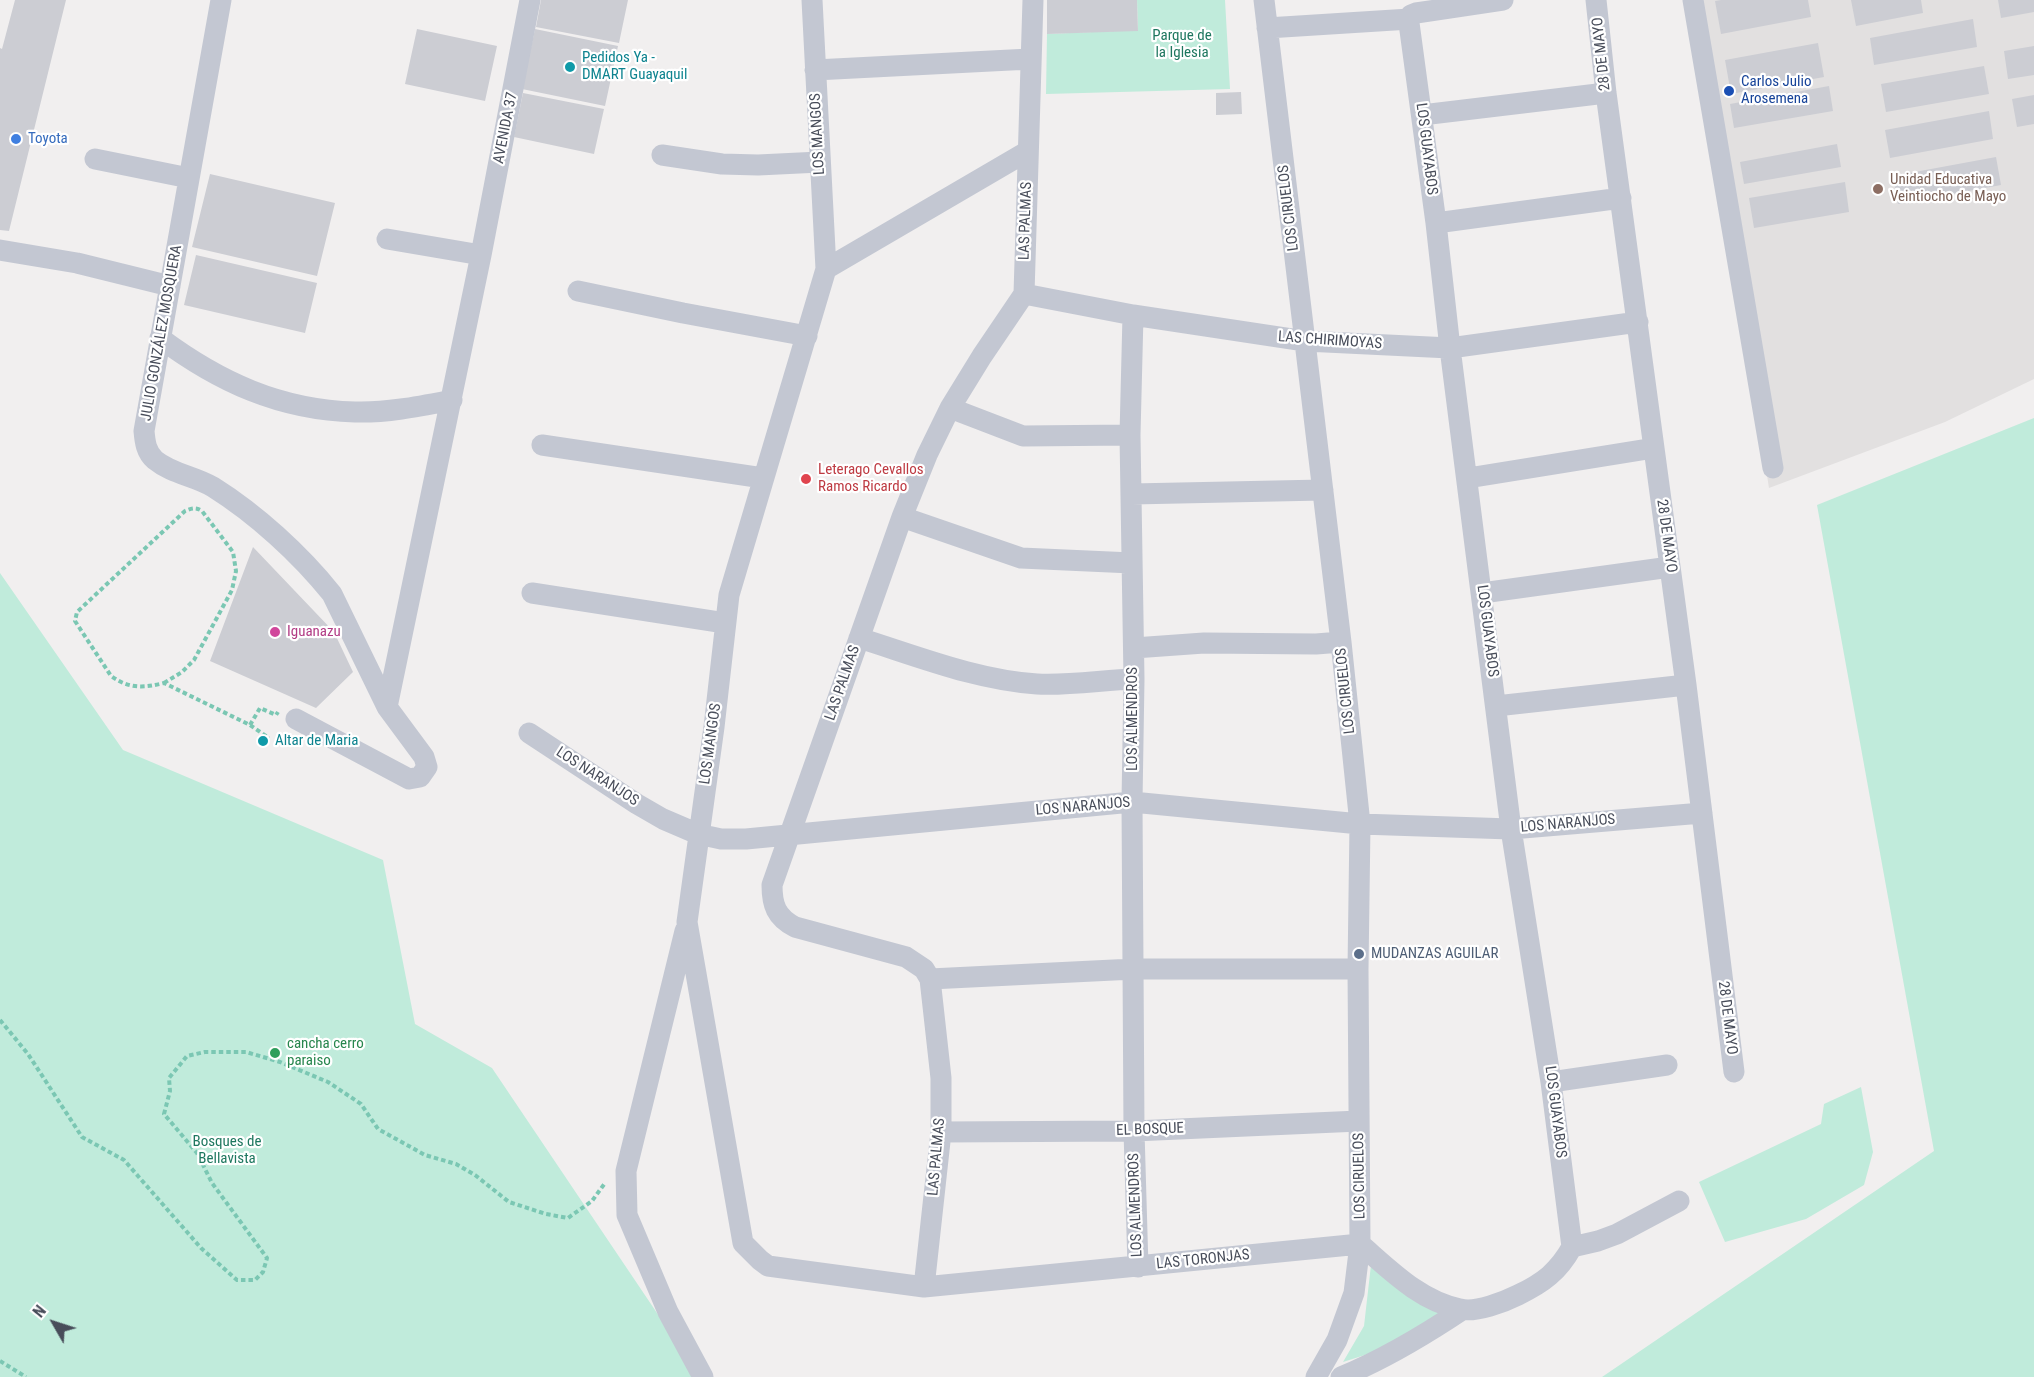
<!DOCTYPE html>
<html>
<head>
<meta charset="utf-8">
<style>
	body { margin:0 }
	#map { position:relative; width:2034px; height:1377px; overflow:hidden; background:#f1efef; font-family:"Roboto Condensed",sans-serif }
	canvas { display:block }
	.north { position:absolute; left:24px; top:1293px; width:60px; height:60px; -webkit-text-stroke:4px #fff; paint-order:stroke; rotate:309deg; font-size:16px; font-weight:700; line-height:24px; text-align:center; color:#484d5a }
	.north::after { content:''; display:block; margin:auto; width:21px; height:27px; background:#484d5a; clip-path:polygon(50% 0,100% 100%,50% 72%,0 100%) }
</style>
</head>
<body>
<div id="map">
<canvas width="2034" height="1377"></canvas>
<div class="north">N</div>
</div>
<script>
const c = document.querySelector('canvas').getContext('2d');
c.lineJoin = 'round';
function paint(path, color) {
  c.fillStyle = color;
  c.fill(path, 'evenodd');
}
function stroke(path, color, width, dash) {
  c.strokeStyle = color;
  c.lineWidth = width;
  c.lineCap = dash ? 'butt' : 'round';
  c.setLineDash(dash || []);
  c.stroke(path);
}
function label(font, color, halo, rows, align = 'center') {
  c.font = font + ' "Roboto Condensed",sans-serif';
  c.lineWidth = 4.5;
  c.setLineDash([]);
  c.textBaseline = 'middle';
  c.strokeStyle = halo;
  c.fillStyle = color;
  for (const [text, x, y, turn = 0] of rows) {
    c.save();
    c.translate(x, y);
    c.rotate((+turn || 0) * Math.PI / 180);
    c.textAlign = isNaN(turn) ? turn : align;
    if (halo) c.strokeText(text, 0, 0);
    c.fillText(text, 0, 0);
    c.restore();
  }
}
paint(new Path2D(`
	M1693 0H2034V379L1945 422 1769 488Z`), '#e2e0e0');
paint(new Path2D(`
	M1137 0H1225L1230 89 1046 94 1047 34 1138 30Z
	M2034 418V1377H1602L1934 1151 1817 505Z
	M0 573 123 750 383 860 415 1024 492 1068 690 1362 712 1377H0Z
	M1861 1087 1873 1152 1864 1185 1806 1219 1725 1242 1699 1182 1821 1124 1824 1104Z
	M1371 1265 1444 1314 1387 1348 1343 1362 1364 1326Z`), '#c0ebdb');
paint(new Path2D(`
	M15 0H66L9 231 0 230V48L2 49Z
	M541 0H628L619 43 536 27Z
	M1047 0H1137L1138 31 1047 34Z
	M1721 0H1808L1811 17 1721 34 1715 1Z
	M1851 0H1921L1923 13 1856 26Z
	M1998 0H2034V12L2001 18Z
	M1973 19 1977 47 1874 65 1870 38Z
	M417 29 497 46 485 101 405 84Z
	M535 29 618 46 605 106 522 89Z
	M1818 43 1824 77 1731 94 1725 60Z
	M2034 46V75L2008 79 2004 51Z
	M1984 66 1989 94 1886 112 1881 84Z
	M1829 86 1833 111 1734 128 1730 104Z
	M1241 92 1242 114 1216 115V93Z
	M523 93 604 109 594 154 514 137Z
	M2034 95V124L2017 127 2012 99Z
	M1989 111 1993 139 1890 158 1885 130Z
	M1837 144 1841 167 1744 184 1740 162Z
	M1996 157 2001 185 1898 204 1893 176Z
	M210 174 335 203 317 276 192 247Z
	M1845 182 1849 212 1754 228 1749 198Z
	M196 255 317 283 305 333 184 305Z
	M253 547 334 632 353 672 316 708 210 661Z`), '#cccdd3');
stroke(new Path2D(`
	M164 683 182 672 194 660 232 590 236 571 233 552 202 511C196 507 192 508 185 511L77 612 75 621 111 676C129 689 144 688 164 683L250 725 269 738
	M250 725 260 708 276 715 278 712
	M0 1020 28 1054 82 1137 124 1160 201 1248 237 1280H255L263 1272 267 1258 212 1183 197 1153 164 1114 170 1091 169 1078 187 1056 205 1052H246L280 1062 328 1082 361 1104 378 1129 425 1155 456 1164 475 1175 509 1202 546 1214 568 1218 592 1201 605 1183
	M0 1361 26 1377`), '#7bc7b3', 4, [4.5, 3]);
stroke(new Path2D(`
	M221 0 144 431C145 442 146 452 155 460 172 474 195 476 213 487 256 514 300 554 332 594L387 707 424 757 427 767 420 777 409 779 296 719
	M812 0 826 269
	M1264 0 1341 642 1360 824 1358 969 1360 1244 1354 1293 1337 1340 1316 1377
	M1503 0 1416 13 1411 15 1409 23 1436 223 1450 348 1511 829 1551 1082 1572 1247
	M1596 0 1606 93 1686 685 1734 1072
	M1693 0 1773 468
	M1267 28 1410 19
	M815 70 1030 59
	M1422 115 1606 93
	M1028 151 826 269 729 595 714 727 687 922 743 1243 760 1260 768 1266 924 1287 1360 1244C1390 1270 1420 1301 1460 1309 1476 1313 1504 1302 1518 1295 1543 1283 1558 1272 1572 1247
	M662 155 722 164 758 165 820 162
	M95 159 189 178
	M1436 223 1621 198
	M387 239 481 255
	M0 250 77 263 170 286
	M578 291 683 313 807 336
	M1024 294 1133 315 1305 341 1450 348 1638 322
	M1133 315 1130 435 1134 679 1132 802 1134 1131 1138 1267
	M160 338C219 382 280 410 355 412 387 413 421 406 452 400
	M950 408 1023 436 1130 435
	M542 445 763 478
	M1468 478 1654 448
	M1132 494 1323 490
	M902 517 1021 558 1132 563
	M532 593 725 623
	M1482 593 1670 567
	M859 638C917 656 976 680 1037 684 1066 686 1104 680 1134 679
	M1134 648 1204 643 1316 644 1341 642
	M1496 706 1686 685
	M387 707 481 255 530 0
	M529 733 637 804 663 819 698 834 721 839H746L1132 802 1360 824 1511 829 1702 813
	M685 931 626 1171 627 1215 668 1312 703 1377
	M930 979 1134 969H1358
	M1551 1082 1667 1065
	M941 1132 1134 1131 1359 1121
	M1572 1247 1598 1241 1617 1234 1679 1201
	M924 1287 941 1132V1078L930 979 924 969 906 957 795 927C776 917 772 905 772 885L902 517 927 455 950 408 982 356 1024 294 1033 0
	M1341 1377C1385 1359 1423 1336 1462 1310`), '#c3c7d2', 21);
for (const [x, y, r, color] of [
	[570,67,6,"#0f9aa8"],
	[1729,91,6,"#1a4fb4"],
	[16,139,6,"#3f7fe0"],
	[1878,189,6,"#8d6e63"],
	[806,479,6,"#e0444e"],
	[275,632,6,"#d1479c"],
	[263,741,6,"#0f9aa8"],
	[1359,954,6,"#5c6f8a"],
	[275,1053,6,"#2e9e5b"]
]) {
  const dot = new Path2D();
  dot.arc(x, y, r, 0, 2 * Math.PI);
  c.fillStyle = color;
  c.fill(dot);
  stroke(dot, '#fff', 2);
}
label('15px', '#1e775f', '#fff', [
	["Parque de",1182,36],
	["la Iglesia",1182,53],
	["Bosques de",227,1142],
	["Bellavista",227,1159]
]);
label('15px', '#484d5a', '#fff', [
	["28 DE MAYO",1602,54,-96],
	["AVENIDA 37",506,128,-79],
	["LOS MANGOS",818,134,-93],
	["LOS GUAYABOS",1426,149,83],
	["LOS CIRUELOS",1289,208,-97],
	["LAS PALMAS",1026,221,-88],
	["JULIO GONZÁLEZ MOSQUERA",162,333,-80],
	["LAS CHIRIMOYAS",1330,341,4],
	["28 DE MAYO",1666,536,82],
	["LOS GUAYABOS",1487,631,83],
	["LAS PALMAS",843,683,-71],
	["LOS CIRUELOS",1346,691,-96],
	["LOS ALMENDROS",1133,719,-90],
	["LOS MANGOS",711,744,-82],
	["LOS NARANJOS",597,777,33],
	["LOS NARANJOS",1083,807,-5],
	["LOS NARANJOS",1568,824,-5],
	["28 DE MAYO",1727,1018,83],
	["LOS GUAYABOS",1555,1112,83],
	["EL BOSQUE",1150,1130,-2],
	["LAS PALMAS",937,1157,-85],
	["LOS CIRUELOS",1360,1176,-91],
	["LOS ALMENDROS",1136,1205,-92],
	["LAS TORONJAS",1203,1260,-6]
]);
label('15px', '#0d838f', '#fff', [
	["Pedidos Ya -",582,58],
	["DMART Guayaquil",582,75],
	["Altar de Maria",275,741]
], 'left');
label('15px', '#164399', '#fff', [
	["Carlos Julio",1741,82],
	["Arosemena",1741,99]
], 'left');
label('15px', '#366cbe', '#fff', [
	["Toyota",28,139]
], 'left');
label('15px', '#785e54', '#fff', [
	["Unidad Educativa",1890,180],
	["Veintiocho de Mayo",1890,197]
], 'left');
label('15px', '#be3a42', '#fff', [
	["Leterago Cevallos",818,470],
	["Ramos Ricardo",818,487]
], 'left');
label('15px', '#b23c85', '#fff', [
	["Iguanazu",287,632]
], 'left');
label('15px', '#4e5e75', '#fff', [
	["MUDANZAS AGUILAR",1371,954]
], 'left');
label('15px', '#27864d', '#fff', [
	["cancha cerro",287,1044],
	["paraiso",287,1061]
], 'left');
</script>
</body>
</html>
